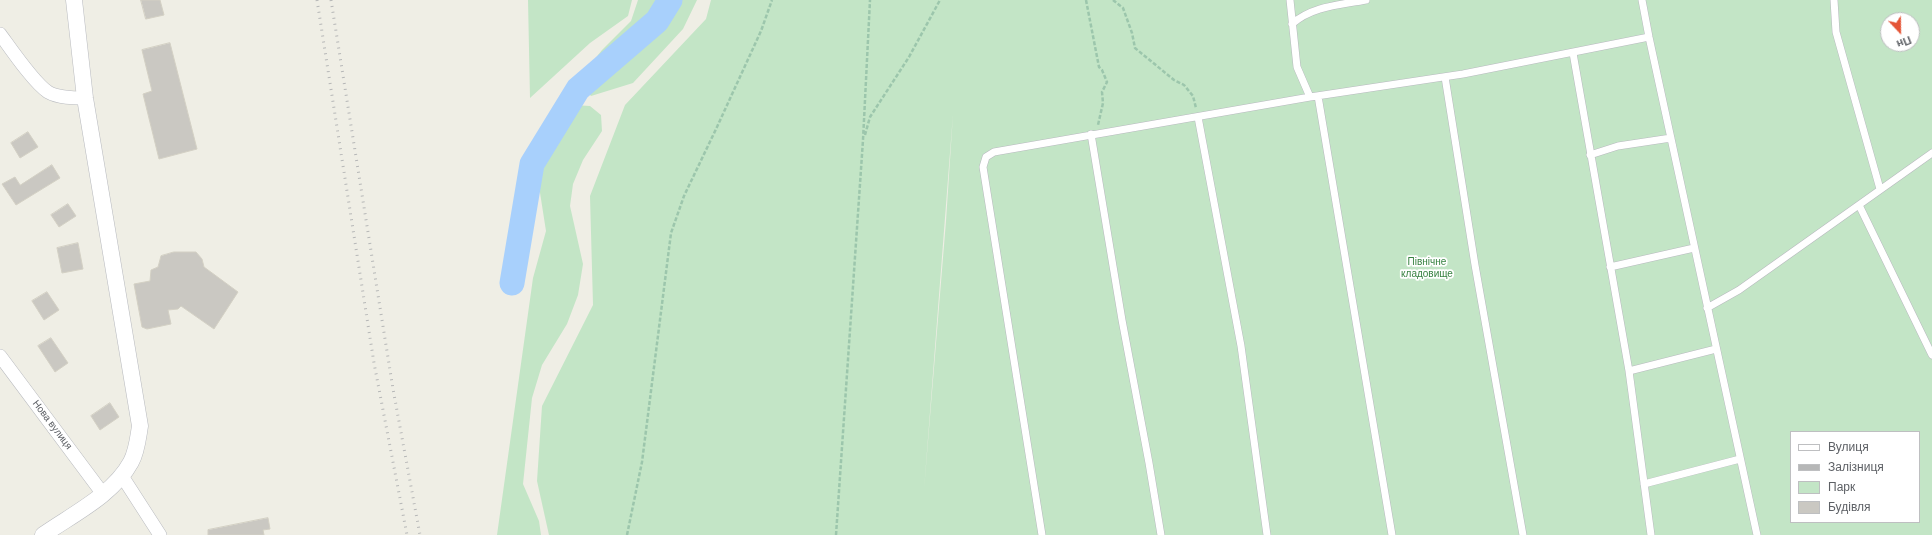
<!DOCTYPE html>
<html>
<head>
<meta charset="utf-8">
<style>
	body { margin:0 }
	#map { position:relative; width:1932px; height:535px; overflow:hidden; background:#efeee5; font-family:"DM Sans",sans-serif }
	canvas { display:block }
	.legend { position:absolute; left:1790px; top:431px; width:130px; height:92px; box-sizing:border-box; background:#fff; border:1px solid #bebfc1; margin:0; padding:5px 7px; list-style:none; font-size:12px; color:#5d6065 }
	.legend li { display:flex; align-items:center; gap:8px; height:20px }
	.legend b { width:20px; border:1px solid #bebfc1 }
	.north { position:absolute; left:1880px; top:12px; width:40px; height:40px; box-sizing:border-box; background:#fff; border:1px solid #bebfc1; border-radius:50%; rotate:158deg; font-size:11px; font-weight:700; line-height:16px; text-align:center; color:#5d6065 }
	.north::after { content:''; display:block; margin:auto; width:14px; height:18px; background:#e45436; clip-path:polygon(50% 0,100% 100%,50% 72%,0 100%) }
</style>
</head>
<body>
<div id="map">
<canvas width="1932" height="535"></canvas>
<ul class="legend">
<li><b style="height:5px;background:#fff"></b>Вулиця</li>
<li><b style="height:5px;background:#b6b7b7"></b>Залізниця</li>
<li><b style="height:11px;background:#c3e5c6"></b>Парк</li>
<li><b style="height:11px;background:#cac8c2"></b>Будівля</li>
</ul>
<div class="north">Пн</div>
</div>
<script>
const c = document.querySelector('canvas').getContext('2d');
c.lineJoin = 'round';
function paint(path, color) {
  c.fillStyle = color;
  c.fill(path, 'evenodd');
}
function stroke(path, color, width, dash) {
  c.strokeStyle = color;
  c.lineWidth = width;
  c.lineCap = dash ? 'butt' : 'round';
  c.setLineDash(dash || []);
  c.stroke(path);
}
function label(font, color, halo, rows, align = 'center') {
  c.font = font + ' "DM Sans",sans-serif';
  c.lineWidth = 3.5;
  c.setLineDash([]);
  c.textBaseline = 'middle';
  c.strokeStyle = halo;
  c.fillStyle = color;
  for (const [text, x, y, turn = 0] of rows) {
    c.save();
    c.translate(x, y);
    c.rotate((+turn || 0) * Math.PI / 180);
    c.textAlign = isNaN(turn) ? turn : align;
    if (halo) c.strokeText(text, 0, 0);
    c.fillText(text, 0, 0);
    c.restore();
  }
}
paint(new Path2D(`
	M528 0H632L628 16 590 43 530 98Z
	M638 0H697L683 29 633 83 591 96 577 81 602 50 631 21Z
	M711 0H1932V535H549L537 481 542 406 593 305 590 196 625 105 706 19ZM1888 20H1912V44H1888ZM953 114 946 221 924 490ZM1791 432H1919V522H1791Z
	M574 105 590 106 601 115 602 131 583 160 573 184 570 206 583 264 578 295 567 324 542 365 532 398 523 484 539 521 541 535H497L533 278 546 231 538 180 565 118Z`), '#c3e5c6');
stroke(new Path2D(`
	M512 283 532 164 578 89 657 21 670 0`), '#a8d0fc', 25);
const building = new Path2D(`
	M141 0H160L164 15 146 19Z
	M170 43 197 149 159 159 143 94 152 91 142 50Z
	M28 132 38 147 20 158 11 143Z
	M52 165 60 178 16 205 2 184 15 177 20 185Z
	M68 204 76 216 59 227 51 215Z
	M78 243 83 269 62 273 57 248Z
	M174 252H196L202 259 204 267 238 292 214 329 181 306 178 309 168 310 171 324 147 329 142 327 134 284 150 281 151 270 158 267 161 256Z
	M47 292 59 310 44 320 32 301Z
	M51 338 68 363 55 372 38 346Z
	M110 403 119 417 100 430 91 416Z
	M268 518 270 529 263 530 264 535H208V530Z`);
paint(building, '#cac8c2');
stroke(building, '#d3d0c4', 1);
const service = new Path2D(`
	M1290 0 1297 67 1310 97
	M1642 0 1649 37 1757 535
	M1834 0 1836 32 1880 189
	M1292 24C1312 6 1340 5 1366 0
	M1573 53 1629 371 1651 535
	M1445 77 1475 265 1523 535
	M1318 96 1392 535
	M1198 117 1241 346 1267 535
	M1091 134 1122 320 1149 463 1161 535
	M1590 155 1618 146 1671 138
	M1859 205 1932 355
	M1610 267 1694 248
	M1707 308 1739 290 1932 153
	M1629 371 1716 349
	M1644 484 1740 459
	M1042 535 983 167 986 157 994 152 1310 97 1463 74 1649 37`);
const minor = new Path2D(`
	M0 34C11 49 34 83 48 92 58 98 74 98 85 98
	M0 356 103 494
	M122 476 160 535`);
const tertiary = new Path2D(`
	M43 535C73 514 113 495 131 462 137 451 138 438 140 426L85 98 74 0`);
stroke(service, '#b8babf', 8);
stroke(minor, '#b8babf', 14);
stroke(tertiary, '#b8babf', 17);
stroke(new Path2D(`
	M1086 0 1099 67 1102 70 1107 82 1102 92 1103 103 1098 125
	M1113 0 1123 8 1132 33 1135 48 1174 80 1184 85 1193 96 1196 108
	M865 135 870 117 909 57 940 0
	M627 535 642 462 671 233 684 196 717 127 761 31 772 0
	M836 535 863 140 870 0`), '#9cc6ac', 2.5, [4, 2]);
stroke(service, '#fff', 7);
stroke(minor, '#fff', 13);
stroke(tertiary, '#fff', 16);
stroke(new Path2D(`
	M317 0 374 363 407 535
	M331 0 393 389 420 535`), '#b6b7b7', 3, [1, 5]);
label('10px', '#378241', '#fff', [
	["Північне",1427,262],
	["кладовище",1427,274]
]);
label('10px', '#5d6065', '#fff', [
	["Нова вулиця",52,425,53]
]);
</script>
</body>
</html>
